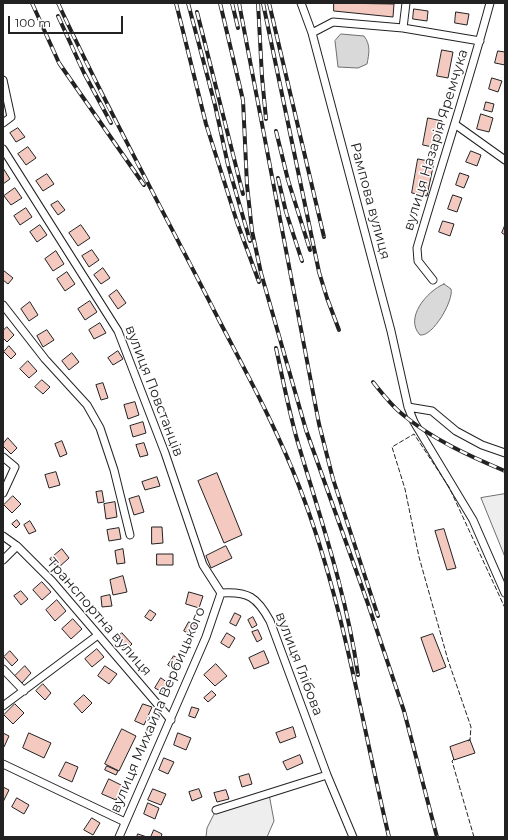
<!DOCTYPE html>
<html>
<head>
<meta charset="utf-8">
<style>
	body { margin:0 }
	#map { position:relative; width:508px; height:840px; overflow:hidden; background:#fff; font-family:Montserrat,sans-serif }
	canvas { display:block }
	.frame { position:absolute; inset:0; border:4px solid #222; pointer-events:none }
	.scale { position:absolute; left:8px; top:16px; width:115px; height:18px; box-sizing:border-box; border:2px solid #222; border-top:0; padding-left:5px; font-size:12px; line-height:14px; white-space:nowrap; color:#222; -webkit-text-stroke:3px #fff; paint-order:stroke }
</style>
</head>
<body>
<div id="map">
<canvas width="508" height="840"></canvas>
<div class="frame"></div>
<div class="scale">100 m</div>
</div>
<script>
const c = document.querySelector('canvas').getContext('2d');
c.lineJoin = 'round';
function paint(path, color) {
  c.fillStyle = color;
  c.fill(path, 'evenodd');
}
function stroke(path, color, width, dash) {
  c.strokeStyle = color;
  c.lineWidth = width;
  c.lineCap = dash ? 'butt' : 'round';
  c.setLineDash(dash || []);
  c.stroke(path);
}
function label(font, color, halo, rows, align = 'center') {
  c.font = font + ' Montserrat,sans-serif';
  c.lineWidth = 3;
  c.setLineDash([]);
  c.textBaseline = 'middle';
  c.strokeStyle = halo;
  c.fillStyle = color;
  for (const [text, x, y, turn = 0] of rows) {
    c.save();
    c.translate(x, y);
    c.rotate((+turn || 0) * Math.PI / 180);
    c.textAlign = isNaN(turn) ? turn : align;
    if (halo) c.strokeText(text, 0, 0);
    c.fillText(text, 0, 0);
    c.restore();
  }
}
const green = new Path2D(`
	M505 494V557L481 498Z
	M269 794 274 821 267 837H206L207 828 216 810Z`);
paint(green, '#eee');
stroke(green, '#6f6f6f', 1);
const water = new Path2D(`
	M341 34 364 36C371 45 369 54 367 64L358 68 338 67 335 41Z
	M444 284 451 289C454 300 433 337 420 335 404 318 427 291 444 284Z`);
paint(water, '#d9d9d9');
stroke(water, '#6f6f6f', 1);
const building = new Path2D(`
	M334 3 394 4 393 17 334 11Z
	M414 9 428 11 427 21 413 19Z
	M456 12 469 14 467 25 455 23Z
	M442 50 453 52 448 78 437 76Z
	M498 51 505 52V65L495 63Z
	M492 78 502 81 498 92 489 89Z
	M486 102 494 104 492 112 484 110Z
	M481 114 493 118 489 132 477 129Z
	M428 118 442 121 437 148 423 145Z
	M18 128 25 137 16 142 10 133Z
	M28 147 36 158 26 165 18 154Z
	M471 151 481 155 477 166 466 162Z
	M418 159 434 162 427 196 412 193Z
	M3 168 10 179 3 184Z
	M460 173 469 176 464 188 456 185Z
	M47 174 54 184 43 191 36 181Z
	M15 188 22 198 11 205 4 196Z
	M453 195 462 198 457 212 448 209Z
	M58 201 65 210 58 215 51 205Z
	M26 208 32 217 20 225 14 216Z
	M443 221 454 224 450 236 439 232Z
	M40 225 47 235 37 242 30 232Z
	M81 225 90 238 78 246 69 233Z
	M505 225V235L502 233Z
	M92 250 99 260 89 267 82 256Z
	M56 251 64 264 53 271 45 259Z
	M103 268 110 278 101 284 94 275Z
	M3 270 13 278 8 284 3 280Z
	M67 272 75 284 65 291 57 279Z
	M117 290 126 303 118 309 109 296Z
	M90 301 97 312 85 320 78 309Z
	M30 302 38 315 29 321 21 309Z
	M100 323 106 333 94 339 89 330Z
	M7 327 14 335 7 342 3 338V331Z
	M47 330 54 340 43 347 37 336Z
	M9 346 16 354 11 359 4 352Z
	M118 351 123 359 113 365 108 358Z
	M72 353 79 362 69 370 62 361Z
	M28 361 37 371 29 378 20 369Z
	M42 380 50 387 43 394 35 387Z
	M103 383 108 398 101 400 96 385Z
	M135 402 139 415 128 419 124 405Z
	M143 422 146 433 133 437 130 426Z
	M8 438 17 448 11 454 3 446V444Z
	M62 441 67 454 60 457 55 444Z
	M144 443 148 455 140 457 136 445Z
	M56 472 60 485 49 488 45 475Z
	M217 473 242 535 224 543 198 481Z
	M157 477 160 486 145 490 142 482Z
	M102 491 104 502 98 503 96 492Z
	M13 496 21 504 12 513 4 505Z
	M139 496 144 512 134 515 129 499Z
	M115 502 117 517 106 519 104 504Z
	M17 520 20 524 16 528 12 524Z
	M30 521 36 531 29 534 24 525Z
	M152 527H162L163 543 152 544Z
	M119 528 121 539 109 541 107 530Z
	M444 529 456 568 447 570 435 531Z
	M226 546 232 558 211 568 206 556Z
	M62 549 69 558 58 568 50 559Z
	M123 549 125 563 117 564 115 551Z
	M157 554H173V565H157Z
	M123 576 127 592 113 595 110 580Z
	M42 582 51 592 42 600 33 590Z
	M21 591 28 599 21 605 14 596Z
	M189 592 203 596 199 608 186 604Z
	M110 595 112 606 102 607 101 597Z
	M57 600 66 611 55 621 46 610Z
	M150 610 156 614 151 621 145 617Z
	M235 613 241 616 236 626 230 623Z
	M253 617 257 625 252 628 248 620Z
	M73 619 82 629 71 639 62 629Z
	M189 622 196 626 191 635 184 631Z
	M258 630 262 639 257 642 252 632Z
	M122 633 132 644 126 650 116 639Z
	M227 633 235 638 229 648 221 643Z
	M433 634 446 667 433 672 421 638Z
	M97 649 104 657 92 667 85 659Z
	M10 651 18 660 12 666 4 657Z
	M264 651 269 663 254 669 249 658Z
	M174 656 180 660 174 669 168 665Z
	M216 664 227 676 215 686 204 675Z
	M25 666 31 673 22 683 15 676Z
	M105 666 117 674 109 684 98 676Z
	M161 678 168 683 162 692 155 688Z
	M43 684 51 693 45 700 36 691Z
	M212 691 216 695 208 702 204 698Z
	M84 695 92 703 82 713 74 704Z
	M15 704 24 713 13 724 4 715Z
	M143 704 152 707 144 725 135 721Z
	M192 707 199 709 195 718 189 716Z
	M293 727 296 737 280 743 276 733Z
	M122 729 136 736 119 771 105 764Z
	M3 733 9 736 4 747H3Z
	M29 733 51 743 44 758 23 748Z
	M178 733 191 738 186 750 174 745Z
	M470 740 475 753 454 760 450 747Z
	M300 755 303 763 287 770 283 762Z
	M164 758 174 762 168 774 159 770Z
	M66 762 78 767 72 782 59 776Z
	M107 766 118 771 116 775 105 770Z
	M249 774 252 784 242 787 239 777Z
	M109 779 123 786 116 800 102 794Z
	M3 787 9 790 3 802Z
	M153 789 166 794 161 805 148 800Z
	M199 789 202 797 192 801 189 792Z
	M226 790 229 799 217 802 214 793Z
	M17 798 29 805 24 814 12 807Z
	M148 803 159 808 155 819 144 814Z
	M92 818 100 823 93 835 84 830Z
	M154 830 162 834 161 837H151Z
	M138 834 147 837H137Z`);
paint(building, '#f3c9c0');
stroke(building, '#222', 1);
const minor = new Path2D(`
	M301 3 312 33 391 331 408 407 414 422 473 520 505 593
	M403 28 406 3
	M312 33 333 22 403 28 480 41
	M3 80 11 117 3 123
	M456 125 505 160
	M3 149 118 331 165 453 203 565 221 593
	M433 280 418 261 417 248C441 166 468 85 490 3
	M3 305 45 359 87 405 100 428 114 470 130 535
	M408 407 432 411 456 431 482 445 505 453
	M3 457 15 467 3 493
	M3 536 17 546 52 581 171 720
	M3 560 17 546
	M221 593C248 591 257 597 270 621L327 775 353 837
	M3 669 24 691
	M3 706 98 635
	M3 764 125 822
	M216 810 327 775
	M119 837 206 637 221 593`);
stroke(minor, '#222', 9);
stroke(minor, '#fff', 7);
const rail = new Path2D(`
	M32 3 59 63 144 185
	M58 3C108 111 166 216 220 322 248 376 277 429 299 486 343 599 361 720 389 837
	M176 3 206 124 237 222 259 282
	M188 3 215 105 228 165 250 241
	M220 3 243 100 247 185 252 231 261 273 306 430 368 604 404 711 437 837
	M232 3 238 28
	M239 3 319 424 333 479 378 616
	M258 3 262 77 266 119
	M263 3 319 272 327 298 339 330
	M269 3 324 237
	M197 12 243 194
	M58 16 84 73 111 123
	M276 131 288 180 310 250
	M278 178 286 212 302 261
	M276 348C283 380 289 412 298 443 321 520 347 596 358 675
	M373 382C382 393 391 405 402 414 432 439 469 456 505 471`);
stroke(rail, '#222', 4);
stroke(rail, '#fff', 2.5, [8]);
stroke(new Path2D(`
	M468 741 470 740 471 727 448 660 419 557 405 489 392 447 414 434 449 487 505 608
	M454 759 452 761 474 837`), '#222', 1, [5, 2]);
label('14px', '#222', '#fff', [
	["вулиця Назарія Яремчука",436,140,-73],
	["Рампова вулиця",370,201,75],
	["вулиця Повстанців",154,391,69],
	["Транспортна вулиця",99,617,49],
	["вулиця Глібова",299,664,69],
	["вулиця Михайла Вербицького",158,710,-67]
]);
</script>
</body>
</html>
